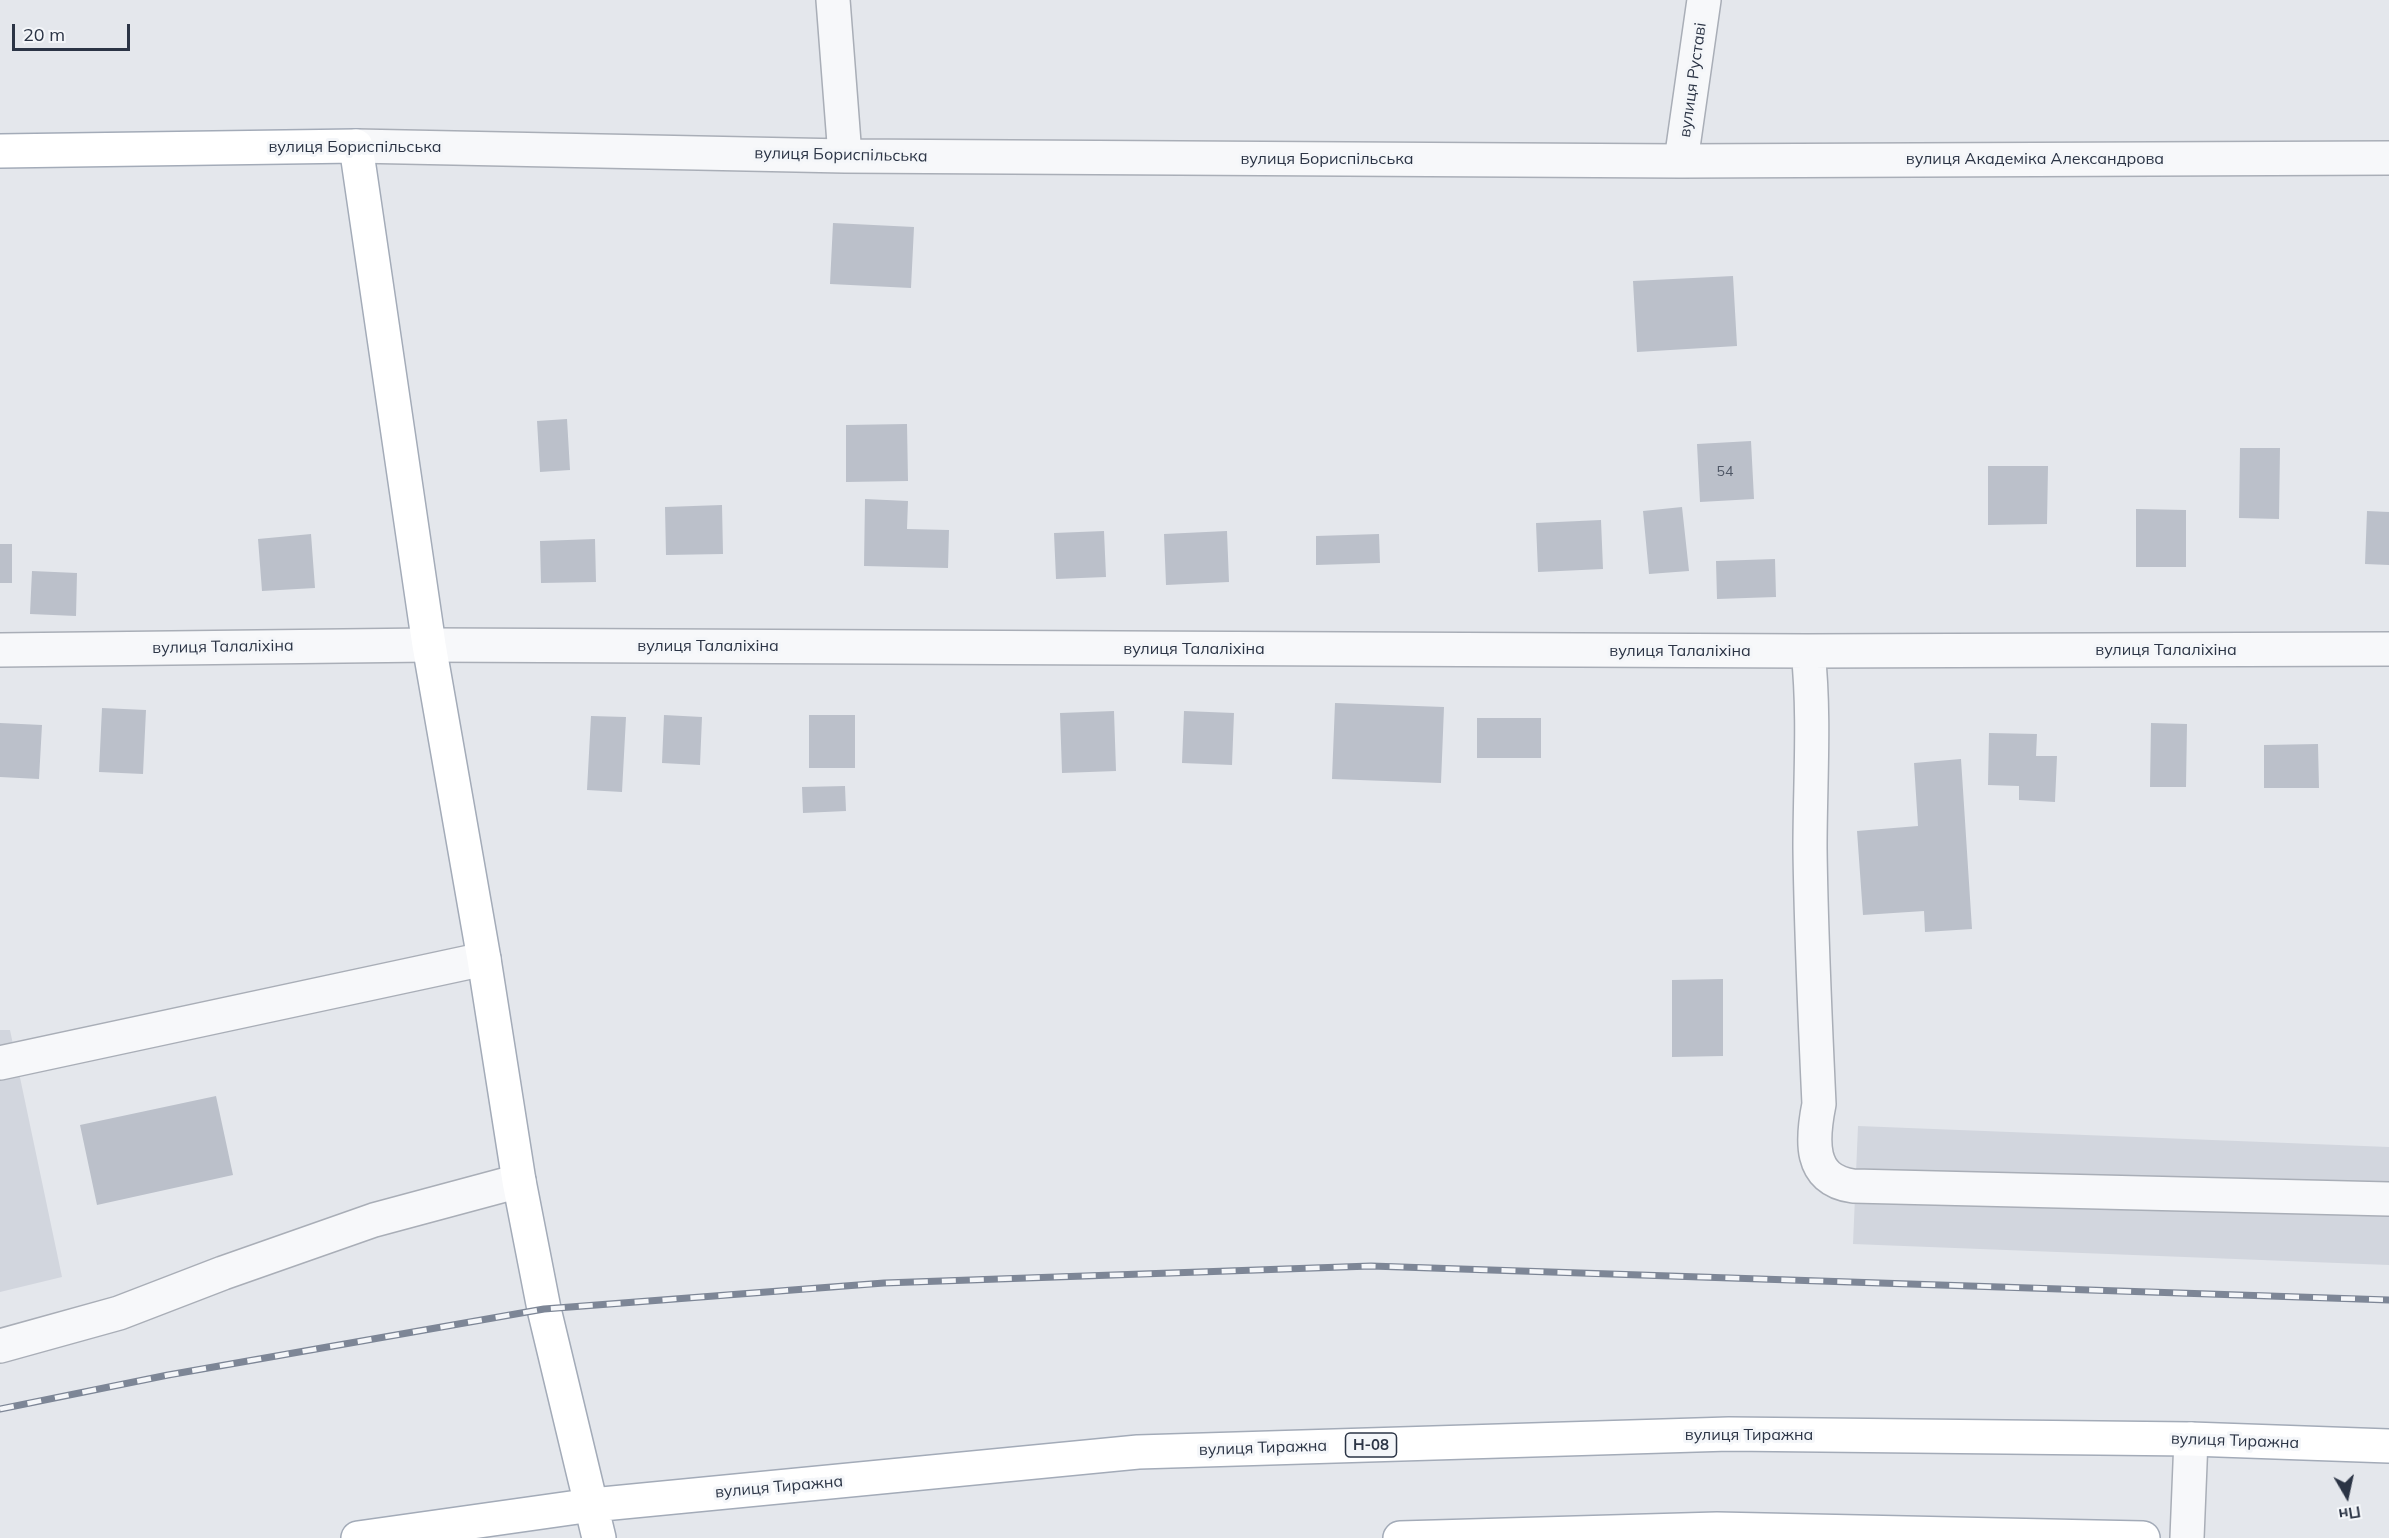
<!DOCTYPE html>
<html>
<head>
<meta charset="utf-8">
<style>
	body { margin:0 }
	#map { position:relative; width:2389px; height:1538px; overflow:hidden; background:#e4e7ec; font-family:Mulish,sans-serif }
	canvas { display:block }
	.north { position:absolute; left:2317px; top:1466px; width:60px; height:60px; -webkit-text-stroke:4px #f4f6f9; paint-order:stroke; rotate:171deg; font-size:16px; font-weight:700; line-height:24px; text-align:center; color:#2b3445 }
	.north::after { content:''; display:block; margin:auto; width:21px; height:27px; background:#2b3445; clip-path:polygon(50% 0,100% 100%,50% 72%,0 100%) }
	.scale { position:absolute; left:12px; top:24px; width:118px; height:27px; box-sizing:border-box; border:3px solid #2b3445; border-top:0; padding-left:8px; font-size:18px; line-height:21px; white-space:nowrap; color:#2b3445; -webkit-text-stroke:4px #f4f6f9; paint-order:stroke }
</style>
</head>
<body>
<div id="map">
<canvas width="2389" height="1538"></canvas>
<div class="north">Пн</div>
<div class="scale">20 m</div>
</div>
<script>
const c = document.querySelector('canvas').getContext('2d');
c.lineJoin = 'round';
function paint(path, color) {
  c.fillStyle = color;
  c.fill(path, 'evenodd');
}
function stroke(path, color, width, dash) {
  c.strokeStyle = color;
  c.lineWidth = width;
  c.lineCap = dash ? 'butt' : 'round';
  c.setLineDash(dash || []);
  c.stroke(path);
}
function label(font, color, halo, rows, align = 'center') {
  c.font = font + ' Mulish,sans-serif';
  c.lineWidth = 6;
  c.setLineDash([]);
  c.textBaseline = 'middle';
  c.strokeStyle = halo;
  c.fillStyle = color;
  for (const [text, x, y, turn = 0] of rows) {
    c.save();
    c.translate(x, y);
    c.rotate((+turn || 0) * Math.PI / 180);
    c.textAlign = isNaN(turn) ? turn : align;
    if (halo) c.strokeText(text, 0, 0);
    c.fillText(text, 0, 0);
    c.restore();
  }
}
paint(new Path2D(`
	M0 1030H10L62 1277 0 1292Z
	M1858 1126 2389 1147V1265L1853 1244Z`), '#d2d6de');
paint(new Path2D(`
	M833 223 914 227 911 288 830 284Z
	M1733 276 1737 346 1637 352 1633 281Z
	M567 419 570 470 540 472 537 421Z
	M907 424 908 481 846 482V425Z
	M1751 441 1754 499 1700 502 1697 444Z
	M2240 448H2280L2279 519 2239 518Z
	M1988 466H2048L2047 524 1988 525Z
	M865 499 908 501 907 529 949 530 948 568 864 566Z
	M722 505 723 554 666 555 665 507Z
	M1682 507 1689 571 1649 574 1643 511Z
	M2136 509 2186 510V567H2136Z
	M2367 511 2389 512V565L2365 564Z
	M1601 520 1603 569 1538 572 1536 523Z
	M1104 531 1106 577 1056 579 1054 533Z
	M1227 531 1229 582 1166 585 1164 534Z
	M311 534 315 588 262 591 258 539Z
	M1379 534 1380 563 1316 565V536Z
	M595 539 596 582 541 583 540 541Z
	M0 544H12V583H0Z
	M1775 559 1776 597 1717 599 1716 561Z
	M32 571 77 573 76 616 30 614Z
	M1335 703 1444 707 1441 783 1332 779Z
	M102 708 146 710 143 774 99 772Z
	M1114 711 1116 771 1062 773 1060 713Z
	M1184 711 1234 713 1232 765 1182 763Z
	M664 715 702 717 700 765 662 763Z
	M809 715H855V768H809Z
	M591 716 626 717 622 792 587 790Z
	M1477 718H1541V758H1477Z
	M0 723 42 725 39 779 0 777Z
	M2151 723 2187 724 2186 787H2150Z
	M1989 733 2037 734 2036 756H2057L2055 802 2019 800V786L1988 785Z
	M2318 744 2319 788H2264V745Z
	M1961 759 1972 929 1925 932 1924 911 1863 915 1857 831 1918 826 1914 763Z
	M845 786 846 811 803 813 802 787Z
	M1723 979V1056L1672 1057V980Z
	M216 1096 233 1175 97 1205 80 1125Z`), '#bbc0ca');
const minor = new Path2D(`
	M833 0 845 156
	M356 146 845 156 1681 161 2389 158
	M1681 161 1704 0
	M0 650 429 645 1808 651 2389 649
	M1808 651C1815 716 1810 782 1810 848 1811 933 1815 1019 1819 1104 1812 1139 1808 1180 1853 1186L2389 1199
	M0 1063 484 959
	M0 1346 119 1313 223 1273 374 1220 519 1181
	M2187 1538 2191 1439`);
const major = new Path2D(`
	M0 151 356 146 429 645 484 959 519 1181 544 1309 599 1538
	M358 1538 592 1505 1138 1452 1729 1434 2191 1439 2389 1446
	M1400 1538 1717 1529 2143 1538`);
stroke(minor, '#a9aeb7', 36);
stroke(major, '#a3abb8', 36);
stroke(minor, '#f7f8fa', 33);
stroke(major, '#fff', 33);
const rail = new Path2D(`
	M0 1409 168 1375 544 1309 884 1283 1371 1266 2389 1300`);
stroke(rail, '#7d8696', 7);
stroke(rail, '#f4f6f9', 4.5, [14]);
label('14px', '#4f5766', null, [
	["54",1725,472]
]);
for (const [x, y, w] of [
	[1371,1445,51]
]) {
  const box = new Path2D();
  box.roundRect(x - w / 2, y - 12, w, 24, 4.5);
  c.fillStyle = '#f4f6f9';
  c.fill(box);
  stroke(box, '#2b3445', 1.5);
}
label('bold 15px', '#2b3445', null, [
	["Н-08",1371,1445]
]);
label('16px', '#2b3445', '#f4f6f9', [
	["вулиця Руставі",1693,80,-82],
	["вулиця Бориспільська",355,147],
	["вулиця Бориспільська",841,155,1],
	["вулиця Бориспільська",1327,159],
	["вулиця Академіка Александрова",2035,159],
	["вулиця Талаліхіна",708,646],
	["вулиця Талаліхіна",223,647,-1],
	["вулиця Талаліхіна",1194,649],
	["вулиця Талаліхіна",2166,650],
	["вулиця Талаліхіна",1680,651],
	["вулиця Тиражна",1749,1435],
	["вулиця Тиражна",2235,1441,2],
	["вулиця Тиражна",1263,1448,-2],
	["вулиця Тиражна",779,1487,-5]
]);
</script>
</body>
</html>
